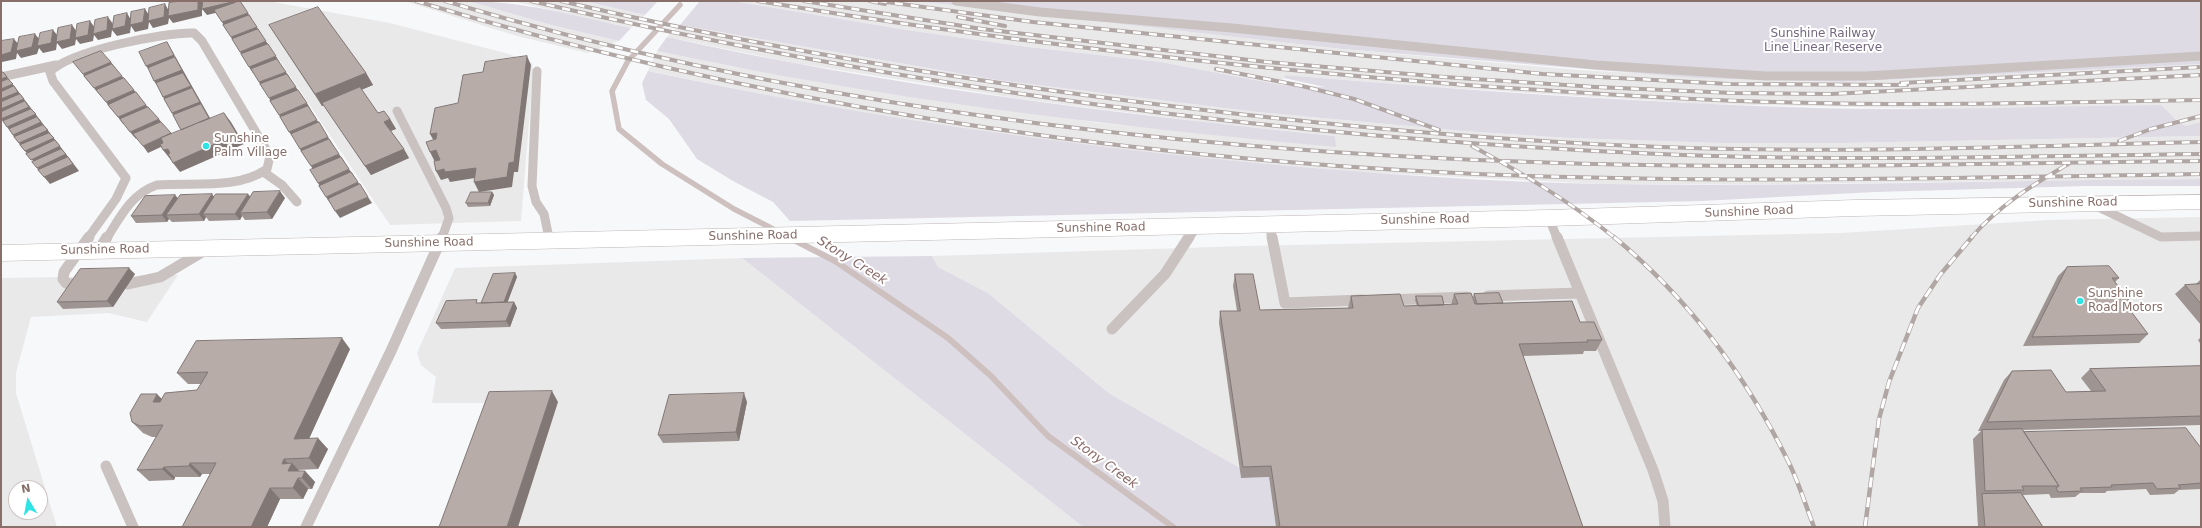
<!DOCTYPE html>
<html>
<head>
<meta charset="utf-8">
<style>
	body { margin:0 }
	#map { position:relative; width:2202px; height:528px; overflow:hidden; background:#f7f8fa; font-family:"DejaVu Sans",sans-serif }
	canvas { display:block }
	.frame { position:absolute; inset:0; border:2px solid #886f69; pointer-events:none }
	.north { position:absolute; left:8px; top:480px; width:40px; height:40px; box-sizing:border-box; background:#fff; border:1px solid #cfc5c3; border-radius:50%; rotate:350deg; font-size:11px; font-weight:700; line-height:16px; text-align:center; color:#886f69 }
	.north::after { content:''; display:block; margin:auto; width:14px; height:18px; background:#2ee3e3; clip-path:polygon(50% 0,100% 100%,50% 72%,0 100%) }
</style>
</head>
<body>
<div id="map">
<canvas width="2202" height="528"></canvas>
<div class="frame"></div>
<div class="north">N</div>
</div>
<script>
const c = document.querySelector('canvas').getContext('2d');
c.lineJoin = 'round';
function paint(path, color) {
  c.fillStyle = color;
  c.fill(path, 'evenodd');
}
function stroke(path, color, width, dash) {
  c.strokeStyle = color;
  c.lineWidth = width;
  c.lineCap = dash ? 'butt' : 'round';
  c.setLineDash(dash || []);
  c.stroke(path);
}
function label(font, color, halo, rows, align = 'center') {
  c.font = font + ' "DejaVu Sans",sans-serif';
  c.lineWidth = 4;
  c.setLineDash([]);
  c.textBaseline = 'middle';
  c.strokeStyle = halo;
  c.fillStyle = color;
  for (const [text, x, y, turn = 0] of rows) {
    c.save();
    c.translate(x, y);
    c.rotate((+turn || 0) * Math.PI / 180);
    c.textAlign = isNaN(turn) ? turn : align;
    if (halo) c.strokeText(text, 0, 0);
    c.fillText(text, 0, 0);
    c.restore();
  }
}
paint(new Path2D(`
	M240 1H268L390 23 509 54 532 63 533 74 521 221 390 225Z
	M404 1H468L551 25 619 41 588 53 517 36Z
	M512 1H584L645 15 631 28Z
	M733 1H916L1342 49 1579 70 1784 81 1843 82 2201 64V122L2185 126 2175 118 1904 108 1706 104 1419 86 1285 75 1281 85 1161 62 1020 46 907 30Z
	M680 25 997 80 1257 112 1463 131 1569 138 1720 143H1844L2201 136V179L1780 184H1604L1357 172 1143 153 963 129 826 107 648 71 657 51 729 66 1099 123 1335 146V136L1211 123 1021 99 795 63 667 37Z
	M2201 217V527H1276L1268 477 1241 478 1240 468 1110 394 988 293 938 267 932 256 1244 246 1841 233 2048 220Z
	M742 258 1083 527H448L494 403H432L436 377 421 365 417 353 455 268Z
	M178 275 147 322 108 313 31 317 16 373V393L57 527H1V278ZM16 488H40V512H16Z`), '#eae9ea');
paint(new Path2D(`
	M468 1C522 1 578 16 631 28L619 41 551 25Z
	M584 1H658L645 15Z
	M700 1H733L907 30 1020 46 1161 62 1281 85 1325 87 1284 78 1285 75C1462 90 1640 103 1817 108 1932 111 2047 106 2161 105L2174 118 2185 126 2201 122V136L1844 143H1720L1569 138 1463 131 1257 112 997 80 680 25Z
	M916 1H2201V64L1843 82 1697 78 1342 49Z
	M667 37C886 86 1111 113 1335 136L1336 147C1107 126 881 99 657 51Z
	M648 71C853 115 1059 145 1268 164 1380 174 1492 182 1605 184 1803 187 2002 180 2201 179V186H2087L1875 192 1701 201 790 221 773 202 733 181 697 159 669 119 646 100 642 83Z
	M932 256 938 267 988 293 1110 394 1240 468 1241 478 1269 477 1276 527H1083L742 258Z`), '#dedbe4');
stroke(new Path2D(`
	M680 5 628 61 612 91 619 129 662 164 734 209 777 231`), '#cdc0bf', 5.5);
stroke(new Path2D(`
	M794 240 835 261 948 338 991 376 1048 436 1173 527`), '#cdc0bf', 6);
const primary = new Path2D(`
	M2201 195V209L1855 216 1549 226 1 261V245L1549 210 1855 200Z`);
stroke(primary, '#bdb6b4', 1);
stroke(new Path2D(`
	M956 1 1040 12 1232 28 1596 65 1766 76H1866L2201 56
	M537 71 532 186 536 202 544 214 549 238
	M1 77 56 65
	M397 111 446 208 449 218 442 238
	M265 173 282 185 297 202
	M2096 206 2161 237 2201 236
	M1549 218 1557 238
	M1269 224 1272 238
	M88 238 116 199 126 178 53 81 50 72C69 51 165 32 194 33L202 41 270 156 267 169C237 190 193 182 157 185 132 193 120 217 107 238
	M1189 238 1197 226`), '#c9c2c0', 9);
stroke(new Path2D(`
	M549 237 550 241
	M1272 237 1285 303 1362 300
	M1557 237 1653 470 1663 501 1665 527
	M99 250 107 237
	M128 284 160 277 207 249
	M81 286 66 283 63 279 64 272 89 237
	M1488 296 1579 293
	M1388 300 1466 297
	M1112 329 1165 274 1189 237
	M106 466 133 527
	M306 527 391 351 442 237`), '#c9c2c0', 11);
paint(primary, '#fff');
const railFar1 = new Path2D(`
	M416 1C759 105 1119 158 1477 174 1718 184 1960 178 2201 174
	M445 1C802 108 1189 152 1560 163 1774 170 1988 163 2201 161
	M531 1C901 87 1281 138 1660 154 1840 162 2021 156 2201 154
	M561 1C736 42 913 72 1092 96 1281 121 1471 140 1662 147 1841 154 2021 146 2201 142
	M758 1C993 40 1229 67 1466 85 1582 93 1699 101 1815 103 1944 106 2072 102 2201 100
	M804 1 982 29 1267 62 1444 77 1596 87 1733 93 1831 94 2201 75
	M870 1 885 4
	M879 1 1033 22 1543 74 1729 84 1907 85
	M958 17 1005 26
	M1216 69 1302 86 1354 99 1439 130
	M1901 83 2201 67
	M2119 141 2151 129 2201 116
	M1472 146C1524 174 1569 201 1615 238
	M1971 238C1998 206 2034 184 2070 163`);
const rail = new Path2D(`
	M1614 237C1689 299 1747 377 1790 465 1799 484 1806 506 1814 527
	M1865 527 1879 419 1889 382 1918 308 1940 275 1972 237`);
stroke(railFar1, '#b0a6a4', 4);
stroke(rail, '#b0a6a4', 4.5);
stroke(railFar1, '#fff', 2.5, [8]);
stroke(rail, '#fff', 3, [10]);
paint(new Path2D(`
	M269 25 366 73 373 85 361 90 378 113 390 119 396 129 391 131 409 158 371 175 324 105 322 106Z
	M492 192 494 195 490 206 468 207 466 203Z
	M212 194 214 197 248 194 250 197 285 198 272 219 245 220 242 216 240 220 209 221 206 217 204 221 172 222 169 219 167 222 136 223 131 216 175 195 178 198Z
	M2067 267 2119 278 2115 282 2133 306 2129 310 2148 334 2139 343 2023 346 2058 276Z
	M515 273 517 277 507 302H514L517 308 510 327 441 329 436 323 481 303Z
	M135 274 113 307 63 309 57 302Z
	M1235 274 1260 310 1348 308 1351 296 1404 306H1417L1415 300 1416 296 1444 305H1451L1454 294 1475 304 1473 297 1474 294 1503 303 1580 322 1602 340 1596 351H1584L1583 354 1523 356 1583 527H1276L1269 477 1241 478 1219 323 1220 311H1237L1233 286Z
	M2201 279V325L2175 294 2185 285 2196 284Z
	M2201 337V345L2198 340Z
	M350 349 309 438 328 449 318 469 298 470 299 471H305L315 482 312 489H308L303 499H280L267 527H182L210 474H202L200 477H175L174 480 149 481 137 470 156 437H152L143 433 132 422 162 399 197 390 201 384H188L177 373Z
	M2201 366V425L2022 430 2024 432 2201 448V489L2179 490 2174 494 2150 495 2146 489 2107 491 2105 493H2080L2075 497 2051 498 2049 494 2023 495 2043 527H1978L1973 439 1981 431H1978L2004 380 2012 371 2066 392 2091 391 2081 378 2090 369Z
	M747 402 739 441 663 443 658 435Z`), '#9e9491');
paint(new Path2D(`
	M198 1H201L203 3 236 1V8L207 15 202 9V16L173 23 169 18 168 24 153 28 149 22 148 29 135 32 131 26 130 33 117 36 112 30 111 37 98 40 94 35 93 41 80 44 76 39 75 45 62 49 57 43 56 50 43 53 39 48 37 54 21 58 17 53 16 59 2 62 1 61V55L14 39 19 45 35 34 40 40 53 30 58 36 72 25 77 32 90 21 95 28 108 17 113 24 127 13 131 20 145 9 149 15 165 4 169 11Z
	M248 13 252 19 226 29 222 22Z
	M257 27 261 34 235 44 231 37Z
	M266 41 270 48 244 58 240 52Z
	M167 42 171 49 214 125 177 120 172 113 168 103 163 97 159 88 154 81 151 72 146 66Z
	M276 56 280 63 253 73 249 67Z
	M527 56 531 65 518 172H514L512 187 479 192 474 182 509 163Z
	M111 62 116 69 88 81 83 74Z
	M3 72 8 78 79 171 50 184 44 177 43 174 37 168V166L25 151 24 150 13 135V134L7 127V126L1 119V79Z
	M286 72 290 78 263 89 259 82Z
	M366 73 373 85 322 106 315 94Z
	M122 76 127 83 100 95 94 88Z
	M296 87 300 94 273 105 269 98Z
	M134 90 139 97 111 109 106 102Z
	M307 103 311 110 283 121 279 115Z
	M146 105 151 111 123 124 118 117Z
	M224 113 231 122 244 144 180 172 173 163Z
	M159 119 164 126 136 139 130 132Z
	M390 119 396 129 390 131 384 122Z
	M317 120 321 127 294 138 289 132Z
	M171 133 176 140 148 153 143 146Z
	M437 133 435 143 430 134Z
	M328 137 332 143 304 155 300 149Z
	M168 149 175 158 171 160 163 150Z
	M404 149 409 158 371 175 365 166Z
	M436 150 441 159 435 162 430 152Z
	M339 154 344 161 315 173 311 166Z
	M476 168 481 177 450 182 448 178 441 180 436 171 444 169Z
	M349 169 354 176 322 190 318 183Z
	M358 182 362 189 330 203 326 197Z
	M280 191 285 198 272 219 267 212Z
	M492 192 494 195 490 206 488 203Z
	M212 194 217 201 203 214 206 217 204 221 199 214Z
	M248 194 253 200 240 213 242 216 240 220 235 214Z
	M175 195 180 202 166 215 169 219 167 222 162 215Z
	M368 197 372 203 340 218 335 211Z
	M129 268 135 274 113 307 107 301Z
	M515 273 517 277 505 309 503 305Z
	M514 302 517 308 510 327 506 321Z
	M342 338 350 349 304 450 294 439Z
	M552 391 558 402 518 527H507Z
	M744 393 747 402 739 441 736 432Z
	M157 394 168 405 153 402Z
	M318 438 328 449 318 469 309 458Z
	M284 459 290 466 292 463 302 474 298 478 308 489 303 499 293 488 282 464Z
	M190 463 202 474 200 477 189 466Z
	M164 467 175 477 174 480 162 469Z
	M305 471 315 482 312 489 302 478Z
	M270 488 280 499 267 527H251Z`), '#817876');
const building = new Path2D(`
	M180 1H198V10L168 16 169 3Z
	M203 1H232V2L202 9Z
	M240 1 248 13 222 22 214 10Z
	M165 4 164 17 148 21 149 8Z
	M318 7 366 73 315 94 269 25Z
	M145 9 143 22 130 25 131 12Z
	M127 13 125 26 112 29 114 16Z
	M249 15 257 27 231 37 223 25Z
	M108 17 107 30 93 34 95 20Z
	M90 21 88 35 75 38 77 24Z
	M72 25 70 39 56 42 58 28Z
	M258 29 266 41 240 52 232 39Z
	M53 30 51 43 37 46 40 33Z
	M35 34 32 47 16 51 19 37Z
	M14 39 11 52 1 55V41Z
	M167 42 174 55 146 66 139 52Z
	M268 44 276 56 249 67 241 54Z
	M101 51 111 62 83 74 73 62Z
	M527 56 514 162 509 163 507 177 474 182 476 168 445 172 444 169 436 171 434 161 440 160 436 150 430 152 426 142 436 139 437 133 430 134 435 108 458 103 463 75 483 72 485 62Z
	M175 57 182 70 154 81 148 68Z
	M277 59 286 72 259 82 251 69Z
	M112 64 122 76 94 88 84 76Z
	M1 72H3L7 77 1 79Z
	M183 73 191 86 163 97 156 83Z
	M287 74 296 87 269 98 260 84Z
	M124 78 134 90 106 102 96 90Z
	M8 79 13 84 1 89V82Z
	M14 86 18 92 1 99V92Z
	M360 87 378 113 384 111 390 119 384 122 404 149 365 166 322 103Z
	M192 88 200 102 172 113 164 99Z
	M298 90 307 103 279 115 270 101Z
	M136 92 146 105 118 117 108 105Z
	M20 94 24 99 1 109V102Z
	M25 101 29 107 1 119V112Z
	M201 104 209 118 181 130 173 115Z
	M308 106 317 120 289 132 280 117Z
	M148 107 159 119 130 132 120 119Z
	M31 109 36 114 7 127 3 121Z
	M224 113 237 134 173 163 168 154 170 153 168 149 163 150 160 144 163 143 161 138Z
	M37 117 41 122 13 135 9 129Z
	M161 122 171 133 143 146 133 134Z
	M319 122 328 137 300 149 291 134Z
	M43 125 48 130 19 143 14 137Z
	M49 133 54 138 25 151 20 145Z
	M329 139 339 154 311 166 301 151Z
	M55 140 60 146 31 160 26 154Z
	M61 149 66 154 37 168 32 162Z
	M68 157 73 164 44 177 38 170Z
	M341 157 349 169 318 183 310 170Z
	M351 172 358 182 326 197 319 186Z
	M360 184 368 197 335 211 328 199Z
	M280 191 267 212 240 213 253 192Z
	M471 192H492L488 203H466Z
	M212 194 199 214 166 215 180 195Z
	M216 194H248L235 214H203Z
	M175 195 162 215 131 216 145 196Z
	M2109 266 2119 278H2112L2133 306H2127L2148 334 2032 337 2067 267Z
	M129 268 107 301 57 302 80 269Z
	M515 273 504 302 481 303 493 274Z
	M1235 274H1253L1260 310 1353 308 1351 296 1400 294 1404 306 1458 304 1454 294 1471 293 1475 304 1572 301 1580 322H1594L1602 340H1587L1588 342 1519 344 1583 527H1280L1271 466 1243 467 1220 311H1240Z
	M2201 284V304L2185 285Z
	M1499 293 1503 303 1477 304 1474 294Z
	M1416 296H1442L1444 305 1419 306Z
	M477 300 476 303 514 302 506 321 436 323 446 301Z
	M342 338 294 439 318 438 309 458 284 459 282 464 292 463 288 471H305L302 478H298L293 488H270L251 527H182L216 463H190L189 466 164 467 162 469 137 470 163 425 140 426 132 422 130 413 141 394H157L153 402H160L165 393 197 390 208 372 177 373 196 341Z
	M2201 366V416L1987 422 2012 371 2051 370 2066 392 2106 391 2090 369Z
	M552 391 507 527H439L489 392Z
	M744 393 736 432 658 435 669 395Z
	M2186 428 2201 448V483L2178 485 2181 488 2157 489 2153 483 2111 485 2112 487 2080 488 2082 491 2058 492 2056 488 2059 486 2024 432Z
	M2022 429 2059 486H2022L2024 490 1985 491 1982 430Z
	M2021 493 2043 527H1985L1982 494Z`);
paint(building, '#b8aca9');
stroke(building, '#817876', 1);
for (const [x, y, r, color] of [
	[206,146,4,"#2ee3e3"],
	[2080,301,4,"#2ee3e3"]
]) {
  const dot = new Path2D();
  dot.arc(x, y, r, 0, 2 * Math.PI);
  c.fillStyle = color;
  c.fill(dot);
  stroke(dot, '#fff', 1.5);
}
label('12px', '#75687f', '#fff', [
	["Sunshine Railway",1823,34],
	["Line Linear Reserve",1823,48]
]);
label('12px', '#886f69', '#fff', [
	["Sunshine",214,139],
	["Palm Village",214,153],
	["Sunshine",2088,294],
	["Road Motors",2088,308]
], 'left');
label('12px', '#886f69', '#fff', [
	["Sunshine Road",2073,203,-1],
	["Sunshine Road",1749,212,-2],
	["Sunshine Road",1425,220,-1],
	["Sunshine Road",1101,228,-1],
	["Sunshine Road",753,236,-1],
	["Sunshine Road",429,243,-1],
	["Sunshine Road",105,250,-1]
]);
label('italic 13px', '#8a6b6a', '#fff', [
	["Stony Creek",852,261,32],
	["Stony Creek",1104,463,36]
]);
</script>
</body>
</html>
